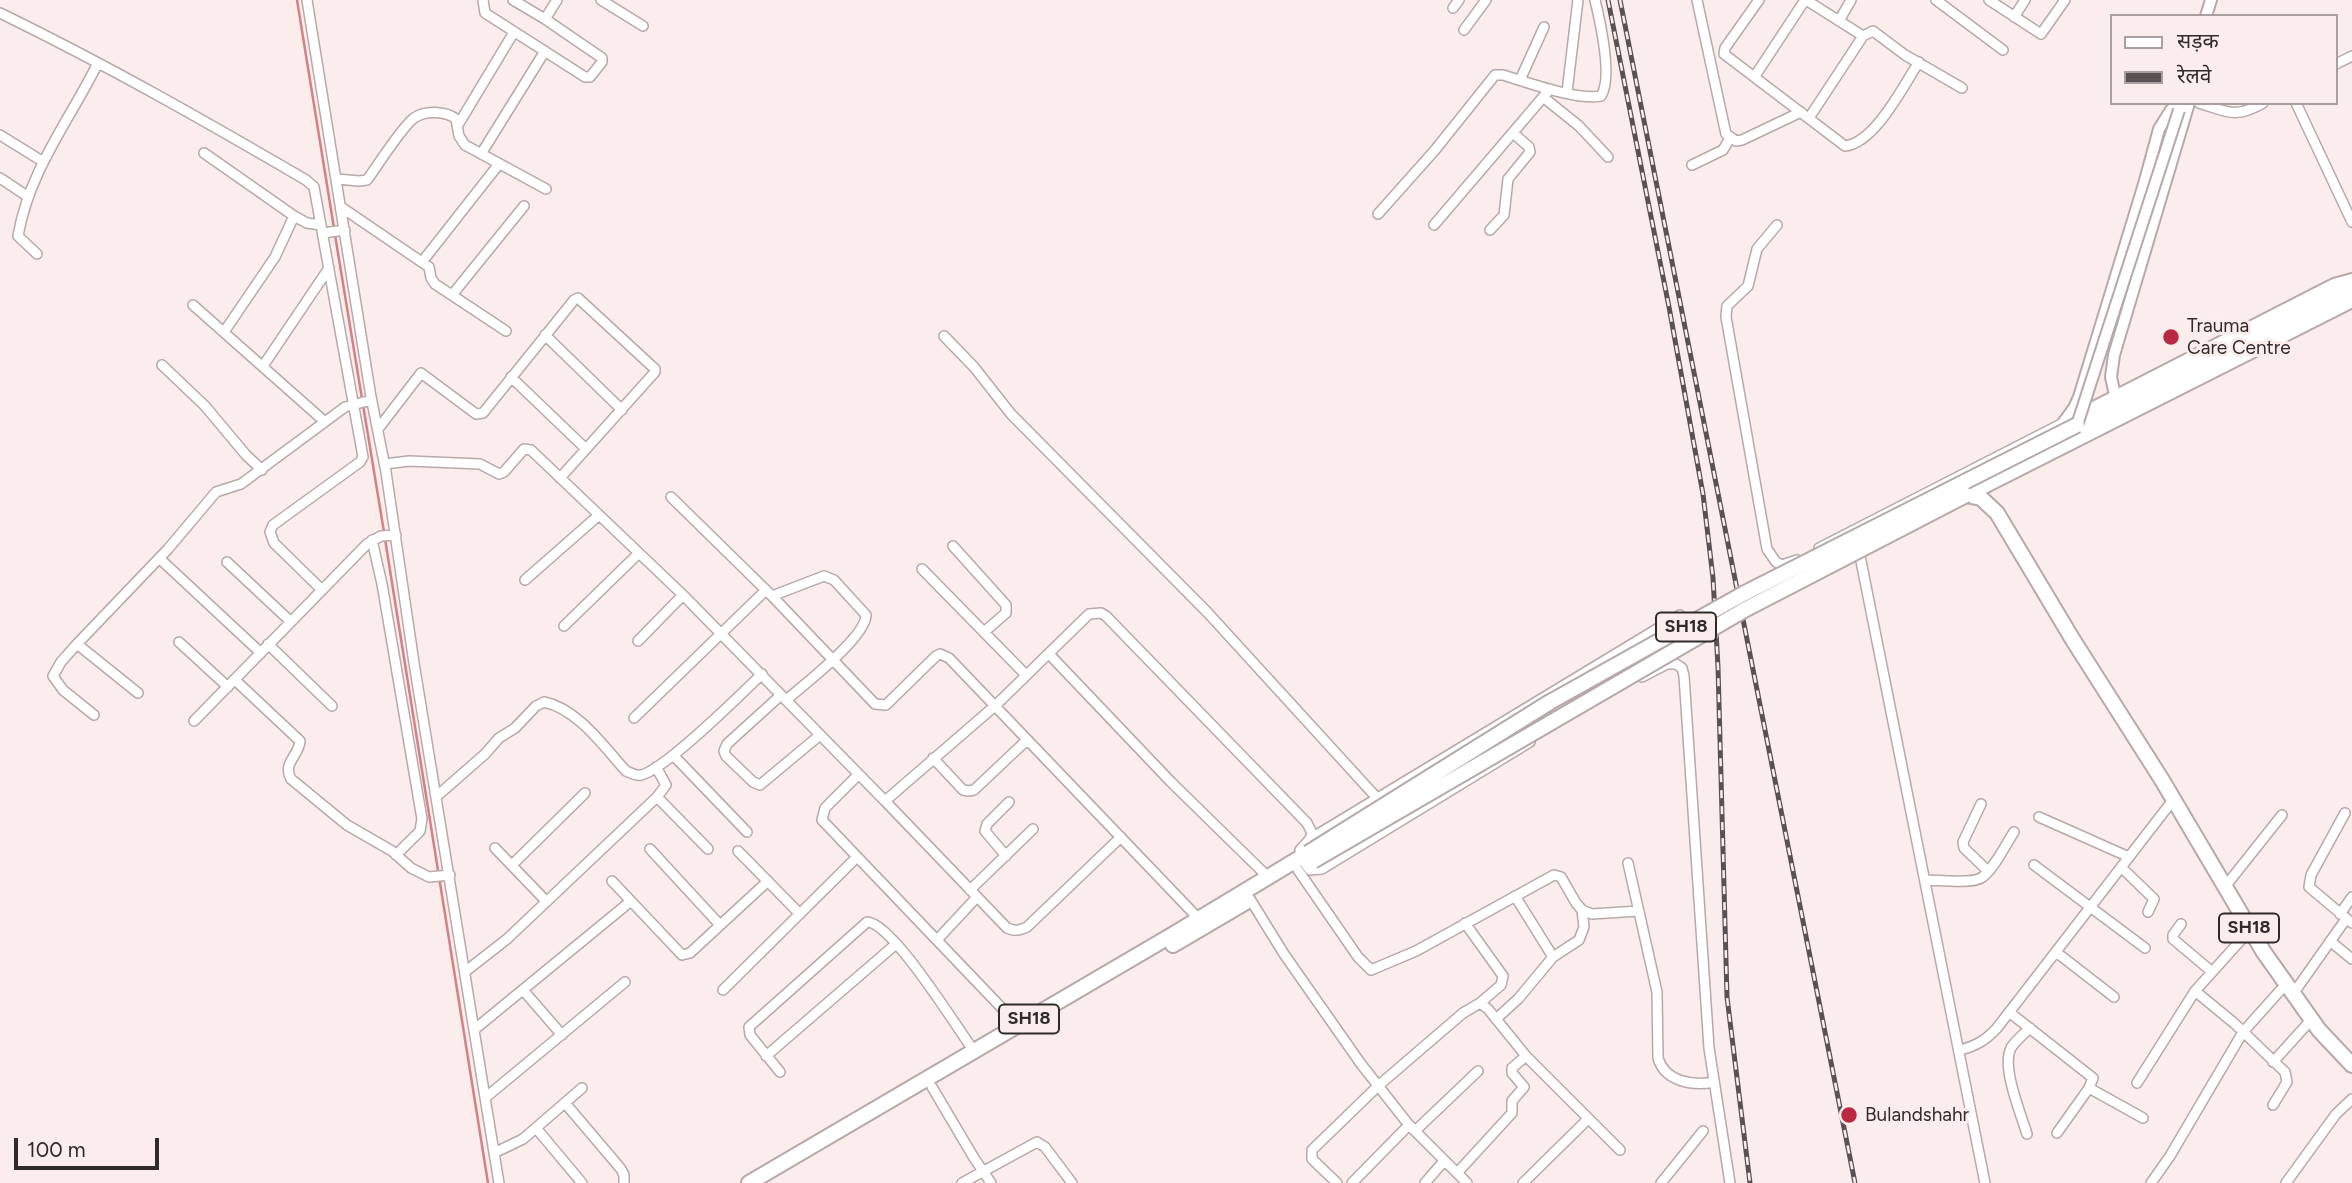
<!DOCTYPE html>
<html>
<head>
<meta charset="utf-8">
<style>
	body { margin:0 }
	#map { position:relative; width:2352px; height:1183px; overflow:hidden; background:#fceded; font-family:Figtree,"Noto Sans Devanagari",sans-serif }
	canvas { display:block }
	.legend { position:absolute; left:2110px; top:14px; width:228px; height:91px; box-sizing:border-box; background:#fceded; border:2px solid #aa9f9f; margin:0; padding:9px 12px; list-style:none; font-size:21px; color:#302a2a }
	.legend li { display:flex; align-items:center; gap:14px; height:35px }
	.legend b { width:35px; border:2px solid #aa9f9f }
	.scale { position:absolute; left:14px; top:1138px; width:145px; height:32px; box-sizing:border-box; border:4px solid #302a2a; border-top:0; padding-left:9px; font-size:21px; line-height:24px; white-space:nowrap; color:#302a2a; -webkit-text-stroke:5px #fceded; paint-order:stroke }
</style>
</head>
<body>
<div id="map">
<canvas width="2352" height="1183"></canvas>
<ul class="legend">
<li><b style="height:9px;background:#fff"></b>सड़क</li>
<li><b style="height:9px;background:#5a5252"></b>रेलवे</li>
</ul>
<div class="scale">100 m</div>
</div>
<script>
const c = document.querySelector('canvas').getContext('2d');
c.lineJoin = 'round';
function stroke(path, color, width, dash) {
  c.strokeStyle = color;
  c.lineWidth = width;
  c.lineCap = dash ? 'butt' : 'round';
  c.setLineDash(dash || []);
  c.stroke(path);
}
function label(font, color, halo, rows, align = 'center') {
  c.font = font + ' Figtree,sans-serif';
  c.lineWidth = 6;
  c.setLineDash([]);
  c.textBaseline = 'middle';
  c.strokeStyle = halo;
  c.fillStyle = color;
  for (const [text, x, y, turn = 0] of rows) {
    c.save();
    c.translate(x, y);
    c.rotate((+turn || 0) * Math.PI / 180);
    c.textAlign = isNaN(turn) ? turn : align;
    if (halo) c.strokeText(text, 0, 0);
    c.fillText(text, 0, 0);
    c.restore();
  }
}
stroke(new Path2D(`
	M297 0 334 228
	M335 235 384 532
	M385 539 488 1183`), '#d48184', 2.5);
const minor = new Path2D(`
	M307 0 371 397 386 472 414 663 499 1183
	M483 0 485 13 585 77H590L602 62V58L545 19 557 0
	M513 0 545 19
	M601 0 643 26
	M1697 0 1726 134 1736 141 1742 140 1801 112
	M1759 0 1725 48 1724 54 1845 146C1875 143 1903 86 1919 62
	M1806 0 1863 36 1873 31 1905 55 1962 88
	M1936 0 2003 50
	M1989 0 2041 34 2065 0
	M1453 8 1459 0
	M0 13C105 64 205 121 306 180L314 187 363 457 360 462 273 525 270 532 274 543 322 590
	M2014 17 2025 0
	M1839 21 1851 0
	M1464 30 1486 0
	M2336 64 2352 56
	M1755 76 1805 0
	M1520 80 1544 27
	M1567 92 1578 0
	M1543 97 1579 126 1608 157
	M2199 103C2228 112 2235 119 2263 103
	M2296 103 2352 222
	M1809 118 1863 36
	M458 125 514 32
	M0 135 42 161
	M204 153 294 216 307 223 321 225
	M481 154 545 51
	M1692 165 1723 150 1730 138
	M0 178 27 196
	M337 179 359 181 367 180C378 165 401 128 414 118 425 110 446 111 456 119L459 136 465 145 546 189
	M341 207 429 267 431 278 435 284 506 331
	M1378 214 1435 150 1495 75H1503C1526 82 1579 101 1601 96 1613 78 1600 21 1595 0
	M1434 225 1550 89
	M1777 225 1757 249 1748 286 1727 306 1726 317 1767 549 1776 562 1782 565 1797 560
	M1490 230 1504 215 1508 179 1530 152 1529 147 1513 133
	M323 233 345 230
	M37 254 18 236C29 171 69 121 98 63
	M422 262 499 164
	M452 295 524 206
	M193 305 324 421
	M224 332 275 257 294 216
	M545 335 622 410
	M944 336 974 367 1011 414 1208 613 1377 798
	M162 365 205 406 246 455 262 470
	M263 366 329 268
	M511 377 586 449
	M378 429 421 373 476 414 483 413 574 300 578 298 655 369V372L560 478
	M385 464 409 461 480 464 499 474 504 472 524 449 531 450 683 595 885 801
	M671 497 772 596 875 704 886 705 936 656 940 654 949 658 1198 918
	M372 540 382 584 422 819 420 831 396 855
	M953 546 1006 605V613L984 632
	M1819 548 2063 423
	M1859 551 1985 1183
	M159 558 261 653
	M227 562 290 621
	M922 569 1026 675
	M525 580 599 515
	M772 596 824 576 834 580 866 615C866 637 804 685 786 700
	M564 626 639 553
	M638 641 683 595
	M179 642 228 687
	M77 644 138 693
	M268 644 332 706
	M1049 654 1171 782 1268 877
	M1642 677 1667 664H1676L1682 668 1684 676 1709 1048 1730 1183
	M235 680 300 741C299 756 282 763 291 779L347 825 392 851 411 868 429 877 450 875
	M781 695 727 744 724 751 726 756 753 782 760 785 820 735
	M94 715 63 690 53 676 61 662 77 644 168 549 216 492 241 484 345 407 371 400
	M634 718 766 590
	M194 721 367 544 381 536 396 535
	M673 755 747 832
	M933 758 963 790 968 791 974 790 1027 740
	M858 775 825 808 822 820 1018 1025
	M437 796 485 754 499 738 515 728 536 706 544 702C578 709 604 747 626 771 631 773 636 776 641 775 665 770 741 694 762 674
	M657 797 708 849
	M1981 804 1963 842 1964 848 1988 871
	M2345 813 2311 875 2309 887 2352 923
	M2039 817 2129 857
	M1121 837 1027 927C1019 931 1014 931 1007 928L885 801 996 705 1089 614 1101 613 1106 616 1307 823 1312 833 1310 839 1300 850 1301 858 1310 870 1322 869 1530 742
	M1310 839 1680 615
	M495 848 546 901
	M650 849 720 925
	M738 851 800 914
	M1006 856 985 831 987 824 1009 802
	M1628 863 1657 992 1658 1058C1665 1082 1693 1086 1714 1082
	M512 865 585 793
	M2034 865 2145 948
	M2121 867 2154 899 2148 912
	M1298 870 1358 957 1371 970 1416 951 1554 875 1561 877 1576 903 1582 910 1592 914 1638 911
	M1925 880C1938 880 1971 884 1981 878 1993 871 2006 844 2014 832
	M612 881 682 955 690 953 768 881
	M2224 888 2282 815
	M970 890 1033 829
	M1515 896 1553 957
	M1250 899 1284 954 1361 1064 1409 1125 1467 1183
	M2340 914 2352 897
	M1465 923 1503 976 1501 985 1480 1003
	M2181 924 2173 935V939L2211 971
	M937 940 977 897
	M2330 941 2352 959
	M2056 952 2114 997
	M466 971 507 939 657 797 666 785 656 767
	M523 990 562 1035
	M723 990 857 857
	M2195 991 2234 1023 2285 1072 2287 1082 2273 1105
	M2293 994 2346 919
	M2009 1012 2093 1078 2089 1088 2057 1133
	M1496 1019 1518 999 1553 957 1579 940 1584 927 1582 910
	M475 1029 631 901
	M1960 1050C1976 1046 1986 1040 1997 1028L2173 800
	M766 1056 896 944
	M2273 1062 2311 1020
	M780 1072 750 1035 749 1027 867 922C892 922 957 1028 974 1051
	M2137 1083 2195 991 2250 930
	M932 1087 974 1158 991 1183
	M2089 1088 2143 1118
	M485 1098 625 982
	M565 1103 621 1169 624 1175V1183
	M536 1128 582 1183
	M1415 1131 1478 1071
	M2027 1134C2021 1114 2001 1067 2011 1048 2015 1041 2024 1034 2030 1028
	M494 1153 523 1139 582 1088
	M1457 1173 1512 1113V1101L1524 1087 1512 1073V1068L1526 1056
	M962 1183 1037 1142 1045 1147 1072 1183
	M1337 1183 1312 1159V1150L1378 1086 1463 1013 1480 1003 1488 1009 1526 1056 1620 1150
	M1352 1183 1409 1125
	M1425 1183 1444 1161
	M1523 1183 1588 1119
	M1661 1183 1703 1131
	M2151 1183 2170 1156 2243 1032 2286 984
	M2286 1183 2336 1114 2352 1099`);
const tertiary = new Path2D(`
	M2206 16 2211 0
	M2115 395 2111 377 2114 355 2189 103
	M2076 416 2334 284 2352 279
	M2063 423 2074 408 2079 397 2144 184 2159 129 2171 110 2180 104`);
const primary = new Path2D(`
	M2077 425 2352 288
	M1966 495 1981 498 1997 513 2073 640 2162 780 2263 951 2319 1030 2352 1065
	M1966 495 2352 300
	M1173 945 1246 902
	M749 1183 1172 935 1308 853`);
stroke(minor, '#b7a9a9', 12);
stroke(tertiary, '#b7a9a9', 14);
stroke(primary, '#b7a9a9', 18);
stroke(minor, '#fff', 9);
stroke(tertiary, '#fff', 10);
stroke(primary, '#fff', 14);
const rail = new Path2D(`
	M1608 0 1669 307 1703 494 1713 578 1718 667 1727 997 1750 1183
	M1620 0 1855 1183`);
stroke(rail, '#5a5252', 5);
stroke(rail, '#fceded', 2.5, [8]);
const tertiaryBridge = new Path2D(`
	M2077 425 2179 110`);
const primaryBridge = new Path2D(`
	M1308 853 1550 702 1743 594 2077 425
	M1313 861 1746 609 1966 495`);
stroke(tertiaryBridge, '#b7a9a9', 14, []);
stroke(primaryBridge, '#b7a9a9', 18, []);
stroke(tertiaryBridge, '#fff', 10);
stroke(primaryBridge, '#fff', 14);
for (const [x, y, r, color] of [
	[2171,337,9,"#ba2941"],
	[1849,1115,9,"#ba2941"]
]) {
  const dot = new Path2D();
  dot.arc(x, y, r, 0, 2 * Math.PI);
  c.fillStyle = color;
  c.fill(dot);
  stroke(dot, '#fceded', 2.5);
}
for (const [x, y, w] of [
	[1686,627,60],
	[2249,928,60],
	[1029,1019,60]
]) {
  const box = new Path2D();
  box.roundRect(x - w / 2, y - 14.5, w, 29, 5);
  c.fillStyle = '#fceded';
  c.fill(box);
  stroke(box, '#302a2a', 2);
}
label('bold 18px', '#302a2a', null, [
	["SH18",1686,627],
	["SH18",2249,928],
	["SH18",1029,1019]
]);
label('19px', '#302a2a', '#fceded', [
	["Trauma",2187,326],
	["Care Centre",2187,348],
	["Bulandshahr",1865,1115]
], 'left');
</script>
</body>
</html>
